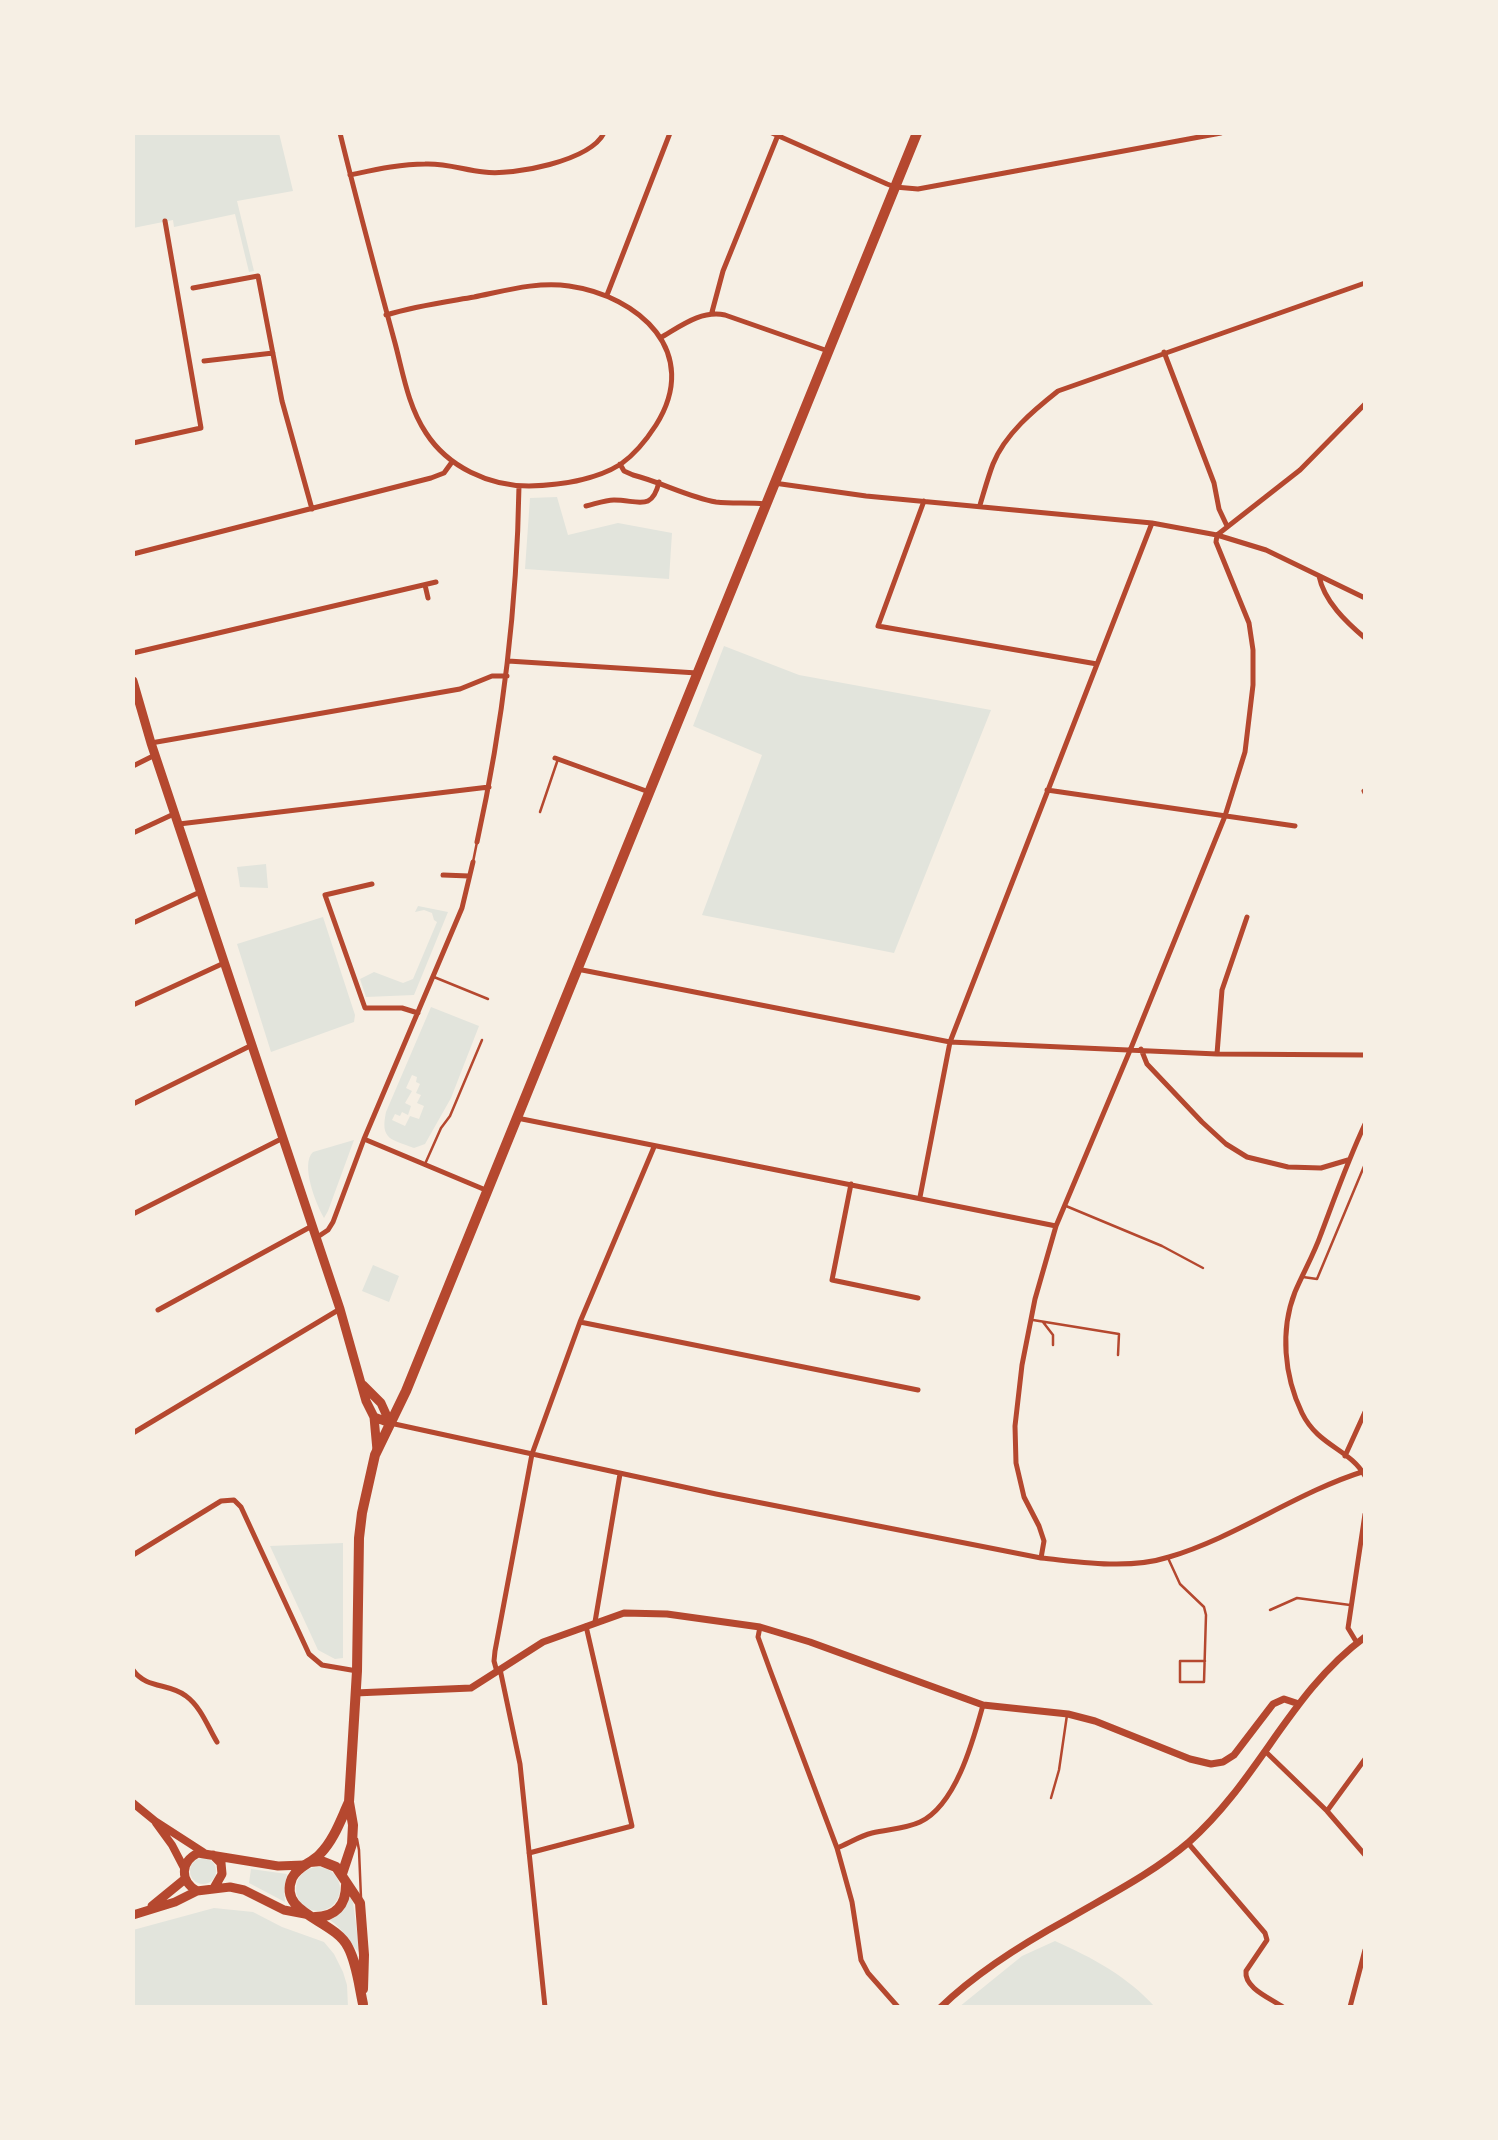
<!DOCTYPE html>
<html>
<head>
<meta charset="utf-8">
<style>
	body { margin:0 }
	#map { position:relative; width:1498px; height:2140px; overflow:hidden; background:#f6efe4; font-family:Poppins,sans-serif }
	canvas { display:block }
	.frame { position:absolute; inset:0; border:135px solid #f6efe4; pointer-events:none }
</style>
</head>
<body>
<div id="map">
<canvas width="1498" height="2140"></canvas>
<div class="frame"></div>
</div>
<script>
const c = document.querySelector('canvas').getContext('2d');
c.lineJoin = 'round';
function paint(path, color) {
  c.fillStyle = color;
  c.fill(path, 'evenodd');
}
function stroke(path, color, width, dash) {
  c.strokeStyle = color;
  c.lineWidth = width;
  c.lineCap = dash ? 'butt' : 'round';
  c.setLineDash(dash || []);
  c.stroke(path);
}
paint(new Path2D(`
	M133 133H279L293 191 237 201 254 271 249 272 235 214 174 227 173 220 133 228Z
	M557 497 568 535 618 523 672 533 669 579 525 569 530 498Z
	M724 646 799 675 991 710 894 953 702 915 762 755 693 726Z
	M266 864 268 888 240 887 237 867Z
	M418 906 448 912 414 995 366 997 360 979 374 972 403 983 413 979 437 922 434 920 432 913 424 910 415 912Z
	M323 917 355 1015 354 1022 271 1052 237 944Z
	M431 1007 479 1026 451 1098 425 1144 414 1148C391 1139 380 1140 386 1112ZM412 1075 417 1077 416 1082 420 1084 416 1093 421 1095 417 1103 424 1106 419 1119 410 1116 405 1126 392 1120 395 1114 400 1116 402 1112 408 1115 411 1106 405 1103 412 1091 406 1088Z
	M354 1140 328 1211 324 1218C316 1204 300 1164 313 1152Z
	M373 1265 399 1276 389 1302 362 1291Z
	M343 1543V1658L335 1659 318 1650 270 1546Z
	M190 1871a13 13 0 1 1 26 0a13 13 0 1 1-26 0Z
	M296 1889a22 22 0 1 1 44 0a22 22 0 1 1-44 0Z
	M251 1869 287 1874 284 1889 285 1902 249 1883Z
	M348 1898H351L353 1903 360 1953C349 1944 344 1929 330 1920Z
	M214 1908 253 1912 282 1927 324 1942 334 1954 343 1972 347 1985 348 2007H133V1930Z
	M1055 1941C1093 1958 1127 1976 1155 2007H959L1022 1956Z`), '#e2e4dc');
stroke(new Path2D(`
	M540 812 558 759
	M473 862 477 842
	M434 977 488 999
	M425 1164 441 1128 450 1116 482 1040
	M1066 1206 1162 1246 1203 1268
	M1303 1277 1317 1279 1365 1164
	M1033 1320 1119 1334 1118 1355
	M1043 1322 1053 1335V1345
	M1168 1558 1180 1584 1204 1607 1206 1615 1204 1682H1180V1661H1205
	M1270 1610 1297 1598 1350 1605
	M1051 1798 1059 1770 1067 1715
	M357 1839 359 1850 361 1898`), '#b5482f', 2.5);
stroke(new Path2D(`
	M340 133C357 203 376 273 395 343 403 373 408 406 426 433 448 467 489 486 529 486 560 485 594 481 621 464 635 454 647 439 656 425 702 352 639 296 569 286 538 281 504 291 474 297 445 302 415 306 386 315
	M772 133 887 184 895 187 918 189 1221 133
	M350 175C374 170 400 164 425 164 446 163 464 170 484 172 513 176 590 161 604 133
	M193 288 258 276 282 401 312 509
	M607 295 670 133
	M712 312 723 271 778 135
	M660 338C681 326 701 310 725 315L828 351
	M1164 352 1214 483 1219 509 1227 526
	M204 361 273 353
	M133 443 201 428 165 221
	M620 464 624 471 633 475C661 482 688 497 716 502 733 504 749 502 765 504
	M774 483 866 496 1152 523 1217 535 1266 550 1365 598
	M924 501 878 626 1097 664
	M980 505C984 492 988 477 993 464 1005 434 1034 410 1058 391L1365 283
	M586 506C595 504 605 500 614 500 638 500 652 512 659 482
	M133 554 431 478 444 473 452 462
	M1319 576C1324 601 1346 622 1365 638
	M425 585 428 598
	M133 653 436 582
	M508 661 697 673
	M151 743 460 689 492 676H507
	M555 758 649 792
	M133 766 155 755
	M1047 790 1295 826
	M1364 791 1365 793
	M179 824 489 787
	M133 833 176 813
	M477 842C503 724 517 606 519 486
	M443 875 469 876
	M372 884 325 895 365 1008H402L418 1013
	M133 923 200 892
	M577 969 950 1042 1217 1054 1365 1055
	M133 1005 224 963
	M1141 1049 1147 1064 1202 1122 1226 1144 1247 1157 1288 1167 1321 1168 1348 1160
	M1217 1054 1222 990 1247 917
	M133 1104 252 1045
	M517 1118 1056 1226
	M1365 1124C1348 1160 1335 1197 1321 1234 1314 1254 1303 1273 1295 1292 1280 1330 1284 1376 1302 1413 1318 1446 1350 1449 1365 1476
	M364 1139 488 1191
	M851 1184 832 1280 918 1298
	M920 1197 950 1042 1152 523
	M133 1214 283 1138
	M316 1238 328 1230 333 1222 364 1139 462 908 473 862
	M158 1310 312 1226
	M580 1322 918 1390
	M390 1423 716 1494 1041 1558C1082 1562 1128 1570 1169 1557 1237 1537 1297 1492 1365 1471
	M133 1433 340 1309
	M1345 1456 1365 1412
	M133 1555 221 1501 234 1500 241 1507 309 1654 322 1665 357 1671
	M1041 1558 1044 1541 1039 1526 1024 1497 1016 1463 1015 1426 1022 1365 1035 1299 1056 1226 1131 1048 1225 816 1245 752 1253 685V650L1249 623 1216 542 1217 535 1300 470 1365 404
	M595 1622 620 1474
	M760 1627 758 1637 770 1670 837 1848 852 1902 861 1960 868 1973 898 2007
	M1357 1643 1348 1628 1365 1514
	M500 1669 520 1764 545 2007
	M133 1670C146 1689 170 1683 186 1696 201 1707 208 1727 217 1742
	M497 1672 494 1661 495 1651 532 1454 580 1322 654 1147
	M1266 1752 1327 1811 1365 1855
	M1327 1811 1365 1759
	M1188 1843 1265 1933 1267 1940 1246 1971C1244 1988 1270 1998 1283 2007
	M837 1848C849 1843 860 1836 872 1833 888 1829 905 1829 920 1822 956 1805 973 1741 983 1705
	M529 1853 632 1826 586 1626
	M1350 2007 1365 1950`), '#b5482f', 5);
stroke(new Path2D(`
	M355 1693 471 1688 543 1642 624 1613 667 1614 760 1627 810 1642 983 1705 1068 1714 1095 1721 1190 1759 1211 1764 1223 1762 1234 1755 1273 1704 1284 1699 1299 1704
	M941 2007C977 1972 1024 1943 1068 1919 1109 1895 1153 1873 1189 1842 1259 1780 1290 1692 1365 1637`), '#b5482f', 7);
stroke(new Path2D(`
	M133 1803 155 1821 203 1852
	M156 1823 172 1845 184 1868`), '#b5482f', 8);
stroke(new Path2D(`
	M133 681 151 743 340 1309 366 1401 374 1417 390 1423
	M363 1385 381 1403 390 1423
	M374 1417 377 1450
	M213 1855 221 1863 222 1874 214 1888
	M197 1891C180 1881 180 1862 198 1853L278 1866 304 1865
	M152 1906 185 1879
	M133 1915 175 1902 197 1891 230 1887 244 1890 284 1910 305 1914`), '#b5482f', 9);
stroke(new Path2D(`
	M349 1802C341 1819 334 1840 320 1854 312 1863 298 1866 292 1878 277 1914 334 1919 348 1947 357 1964 359 1986 363 2004
	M310 1862 321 1861 336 1867 360 1903 364 1955 363 1989
	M342 1874 352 1844 353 1825 349 1802 357 1671 359 1538 362 1513 375 1455 406 1391 917 133
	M315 1917C335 1917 346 1905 346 1885`), '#b5482f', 10);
</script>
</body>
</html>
